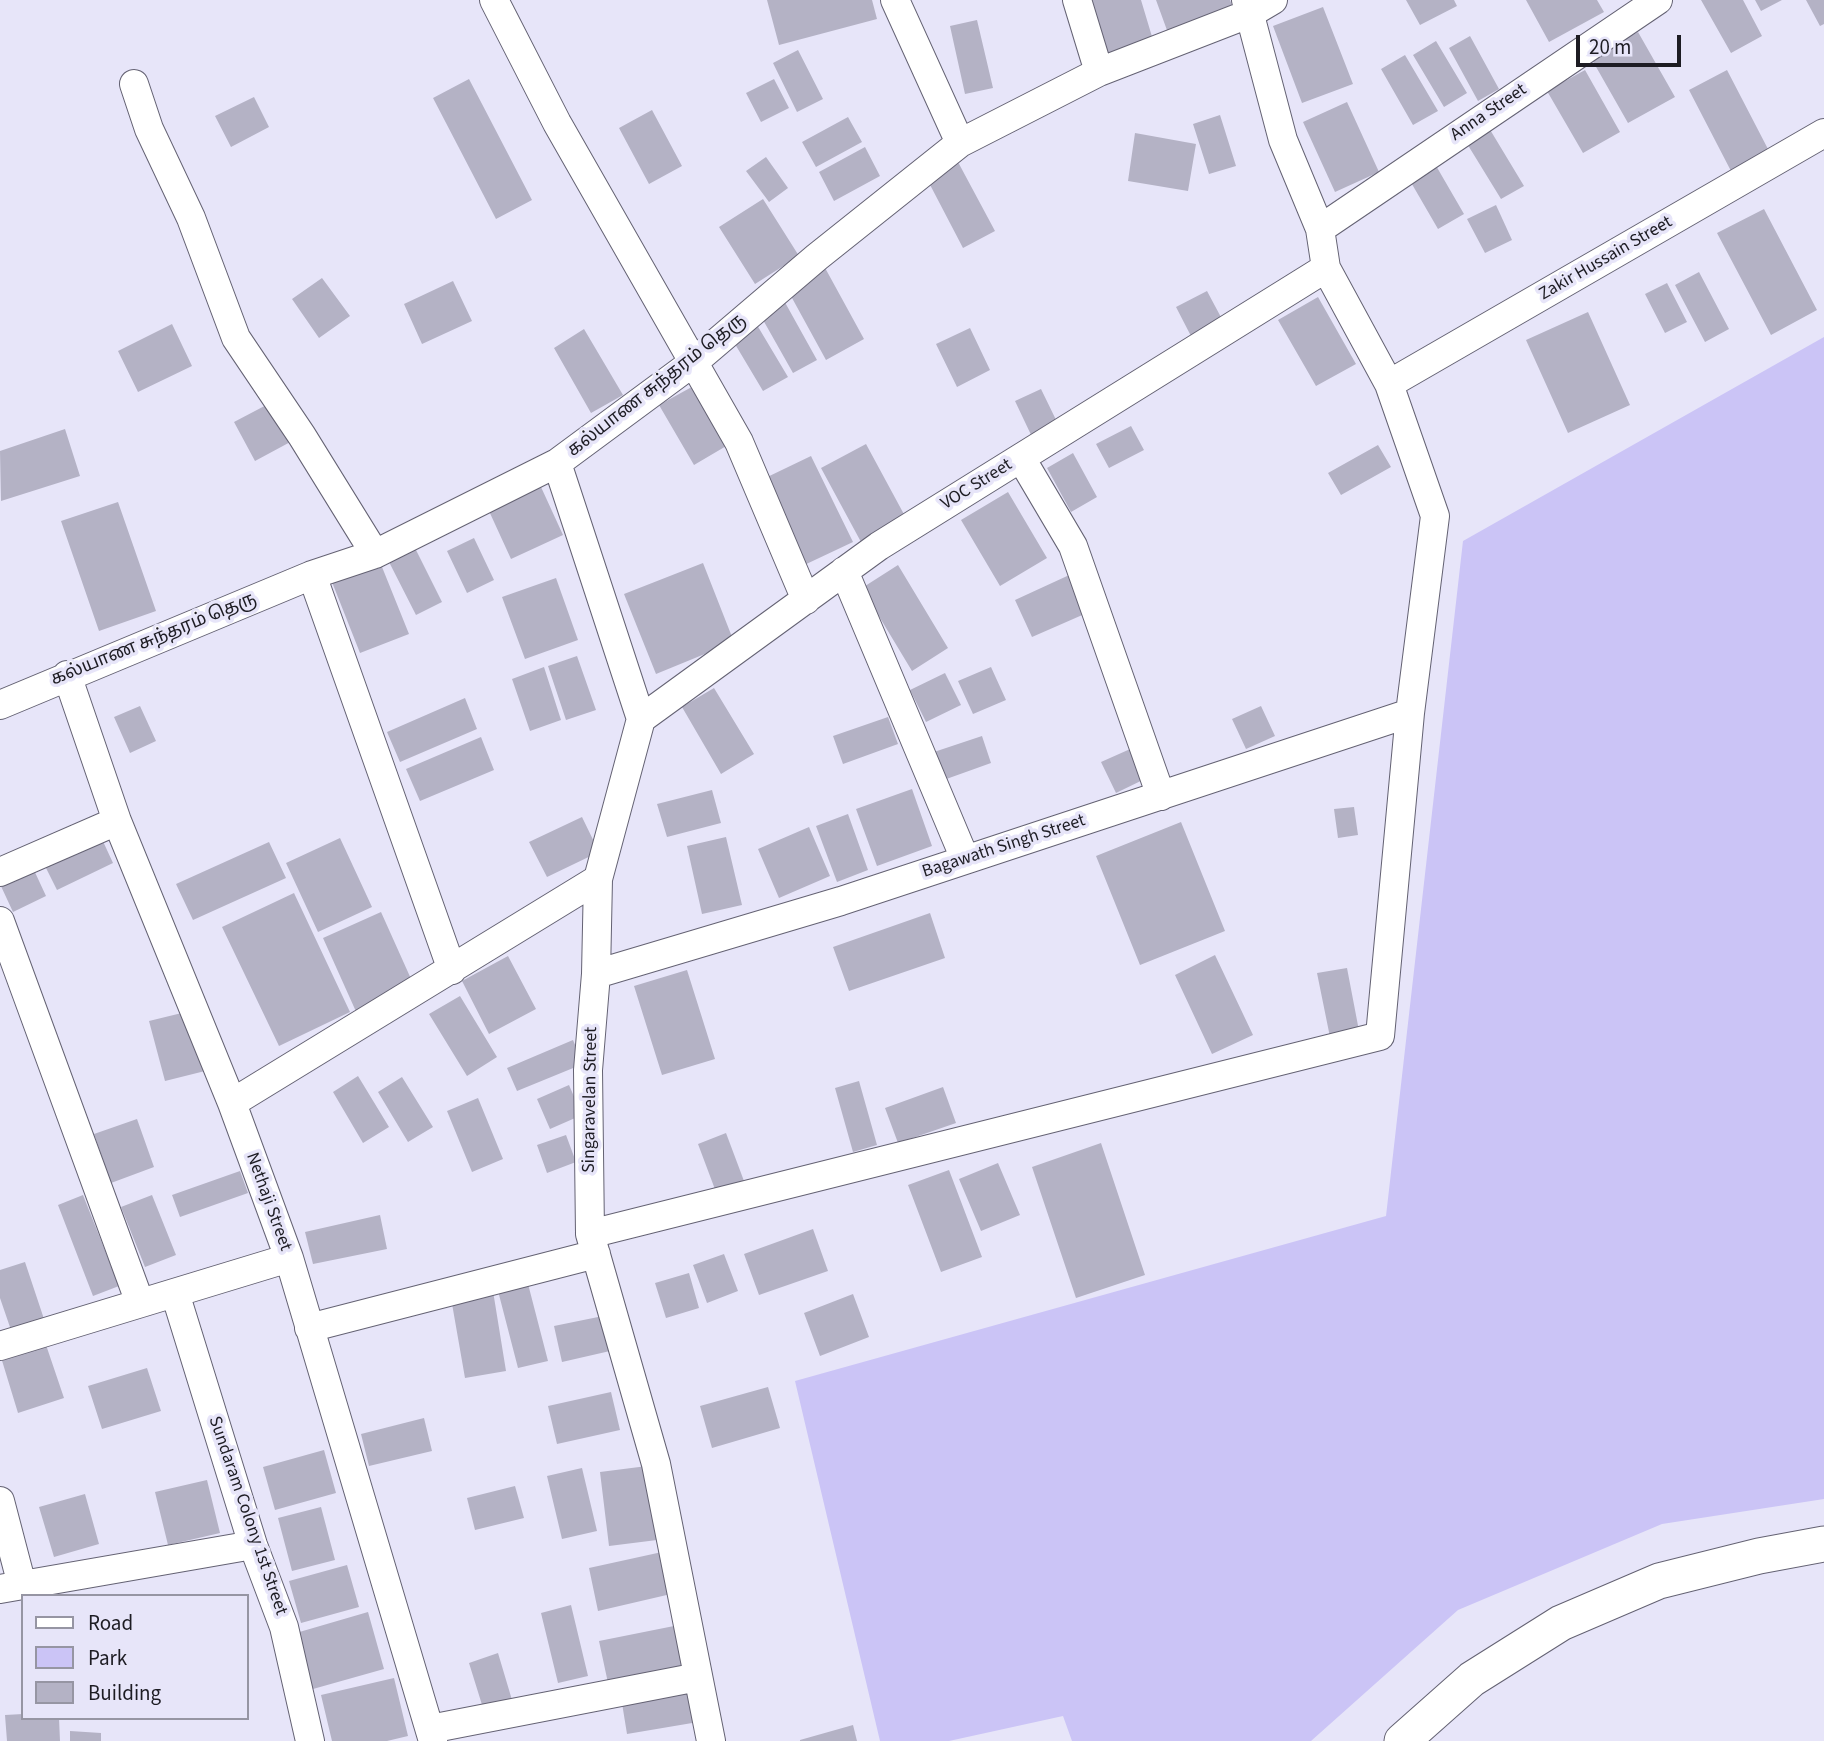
<!DOCTYPE html>
<html>
<head>
<meta charset="utf-8">
<style>
	body { margin:0 }
	#map { position:relative; width:1824px; height:1741px; overflow:hidden; background:#e7e5f9; font-family:"Source Sans 3",sans-serif }
	canvas { display:block }
	.legend { position:absolute; left:21px; top:1594px; width:228px; height:126px; box-sizing:border-box; background:#e7e5f9; border:2px solid #9695a3; margin:0; padding:9px 12px; list-style:none; font-size:21px; color:#1d1c23 }
	.legend li { display:flex; align-items:center; gap:14px; height:35px }
	.legend b { width:35px; border:2px solid #9695a3 }
	.scale { position:absolute; left:1576px; top:35px; width:105px; height:32px; box-sizing:border-box; border:4px solid #1d1c23; border-top:0; padding-left:9px; font-size:21px; line-height:24px; white-space:nowrap; color:#1d1c23; -webkit-text-stroke:5px #e7e5f9; paint-order:stroke }
</style>
</head>
<body>
<div id="map">
<canvas width="1824" height="1741"></canvas>
<ul class="legend">
<li><b style="height:9px;background:#fff"></b>Road</li>
<li><b style="height:19px;background:#cbc4f6"></b>Park</li>
<li><b style="height:19px;background:#b4b2c5"></b>Building</li>
</ul>
<div class="scale">20 m</div>
</div>
<script>
const c = document.querySelector('canvas').getContext('2d');
c.lineJoin = 'round';
function paint(path, color) {
  c.fillStyle = color;
  c.fill(path, 'evenodd');
}
function stroke(path, color, width, dash) {
  c.strokeStyle = color;
  c.lineWidth = width;
  c.lineCap = dash ? 'butt' : 'round';
  c.setLineDash(dash || []);
  c.stroke(path);
}
function label(font, color, halo, rows, align = 'center') {
  c.font = font + ' "Source Sans 3","Noto Sans Tamil",sans-serif';
  c.lineWidth = 7;
  c.setLineDash([]);
  c.textBaseline = 'middle';
  c.strokeStyle = halo;
  c.fillStyle = color;
  for (const [text, x, y, turn = 0] of rows) {
    c.save();
    c.translate(x, y);
    c.rotate((+turn || 0) * Math.PI / 180);
    c.textAlign = isNaN(turn) ? turn : align;
    if (halo) c.strokeText(text, 0, 0);
    c.fillText(text, 0, 0);
    c.restore();
  }
}
paint(new Path2D(`
	M1824 337V1499L1662 1524 1458 1610 1311 1741H1072L1063 1716 949 1741H880L795 1381 1386 1216 1463 541Z`), '#cbc4f6');
paint(new Path2D(`
	M767 0H872L877 19 779 45Z
	M1087 0H1141L1153 40 1104 55Z
	M1156 0H1230L1233 8 1168 33Z
	M1406 0H1454L1457 6 1420 25Z
	M1526 0H1597L1604 12 1549 42Z
	M1701 0H1743L1762 36 1731 53Z
	M1755 0H1782L1761 11Z
	M1806 0H1824V24L1820 26Z
	M1323 7 1353 84 1302 103 1273 26Z
	M977 20 993 88 965 94 950 26Z
	M1638 32 1675 97 1628 123 1591 58Z
	M1470 36 1499 89 1478 101 1449 48Z
	M1436 41 1467 93 1444 107 1413 55Z
	M798 50 823 99 797 112 773 63Z
	M1405 55 1438 111 1413 125 1381 69Z
	M1585 70 1620 132 1583 153 1547 91Z
	M1727 70 1769 151 1731 171 1689 90Z
	M469 79 532 200 496 219 433 98Z
	M774 79 789 108 761 122 746 93Z
	M254 97 269 127 231 147 215 116Z
	M1347 102 1379 172 1335 192 1303 122Z
	M652 110 682 166 649 184 619 128Z
	M1220 115 1236 166 1209 174 1193 124Z
	M848 117 862 142 816 167 802 142Z
	M1489 128 1524 186 1501 199 1466 142Z
	M1135 133 1196 144 1188 191 1128 181Z
	M865 147 880 176 834 201 819 172Z
	M766 157 788 188 769 202 746 171Z
	M958 162 995 231 963 248 927 179Z
	M1435 164 1464 214 1438 229 1409 179Z
	M763 199 799 256 755 284 719 227Z
	M1496 205 1512 240 1485 253 1467 219Z
	M1764 209 1817 310 1771 335 1717 233Z
	M824 266 864 339 826 360 786 287Z
	M1699 272 1729 329 1705 342 1675 285Z
	M322 278 350 316 319 338 292 299Z
	M453 281 472 321 422 344 404 304Z
	M1667 283 1687 322 1665 333 1645 294Z
	M1207 291 1223 321 1192 338 1176 307Z
	M782 297 817 360 793 373 758 311Z
	M1318 297 1356 364 1316 386 1278 320Z
	M1588 312 1630 405 1568 433 1526 340Z
	M172 324 192 366 138 392 118 351Z
	M757 325 788 377 763 391 732 339Z
	M970 328 990 370 957 387 936 344Z
	M584 329 623 395 591 413 554 348Z
	M699 383 733 442 694 465 659 405Z
	M1041 389 1059 426 1033 439 1015 401Z
	M274 401 294 440 255 461 234 422Z
	M1131 426 1144 450 1109 468 1096 444Z
	M65 429 80 476 1 501 0 451Z
	M866 444 906 518 861 542 821 468Z
	M1378 445 1391 467 1341 495 1328 473Z
	M1073 453 1097 497 1071 512 1047 468Z
	M811 456 853 542 800 567 759 481Z
	M541 487 563 535 511 559 489 511Z
	M1008 492 1047 558 1000 586 961 520Z
	M118 502 156 611 99 631 61 521Z
	M474 538 494 580 467 593 447 551Z
	M414 546 442 602 416 615 388 560Z
	M380 562 409 634 360 653 332 582Z
	M703 563 734 642 656 674 624 594Z
	M898 565 948 648 912 671 862 588Z
	M1078 571 1096 609 1032 637 1015 600Z
	M556 578 578 640 525 659 502 597Z
	M577 656 596 710 566 720 548 666Z
	M544 667 561 720 530 731 512 679Z
	M991 667 1006 700 973 714 958 681Z
	M945 673 961 705 926 722 910 690Z
	M714 688 754 754 721 774 682 707Z
	M465 698 477 729 400 762 387 732Z
	M140 706 156 741 130 753 114 717Z
	M1261 706 1275 736 1246 749 1232 719Z
	M888 717 898 744 843 764 833 736Z
	M982 736 991 763 938 782 928 754Z
	M481 737 494 770 420 801 406 769Z
	M1137 746 1151 776 1116 793 1101 762Z
	M912 789 932 846 877 866 856 809Z
	M712 790 721 823 667 837 657 804Z
	M1354 807 1358 835 1338 838 1334 809Z
	M848 814 868 870 837 882 816 826Z
	M582 817 599 852 547 877 529 842Z
	M1181 822 1225 931 1140 965 1096 856Z
	M809 827 830 876 779 898 758 849Z
	M101 837 113 863 57 890 44 864Z
	M726 837 742 905 702 914 687 846Z
	M340 838 372 907 318 932 286 863Z
	M269 842 286 878 193 920 176 884Z
	M33 868 46 896 13 912 0 884Z
	M294 893 350 1012 279 1046 222 927Z
	M381 912 416 990 358 1016 323 938Z
	M930 913 945 958 849 991 833 947Z
	M1215 955 1253 1035 1212 1054 1175 975Z
	M508 956 536 1009 489 1034 462 981Z
	M1347 968 1360 1036 1331 1042 1317 973Z
	M687 970 715 1059 662 1075 634 986Z
	M460 996 497 1057 467 1076 429 1014Z
	M190 1011 205 1071 165 1081 149 1021Z
	M573 1040 583 1064 517 1091 507 1068Z
	M358 1076 389 1127 363 1143 333 1092Z
	M402 1077 433 1127 408 1142 378 1092Z
	M859 1081 877 1145 853 1152 835 1088Z
	M569 1085 582 1115 550 1129 537 1099Z
	M943 1087 956 1123 898 1143 885 1108Z
	M478 1098 503 1159 472 1172 447 1111Z
	M137 1119 154 1167 111 1183 94 1134Z
	M726 1133 744 1181 716 1192 698 1144Z
	M566 1135 576 1162 547 1173 537 1145Z
	M1101 1143 1145 1275 1076 1298 1032 1167Z
	M998 1163 1020 1215 981 1231 959 1179Z
	M949 1170 982 1257 941 1272 908 1185Z
	M240 1171 248 1193 180 1217 172 1195Z
	M83 1195 119 1286 93 1296 58 1205Z
	M152 1195 176 1255 145 1267 121 1207Z
	M380 1215 387 1249 313 1264 305 1232Z
	M813 1229 828 1271 759 1295 744 1254Z
	M724 1254 738 1291 707 1303 693 1265Z
	M25 1262 45 1322 12 1333 0 1298V1270Z
	M689 1273 699 1308 666 1318 655 1283Z
	M527 1280 548 1361 518 1368 497 1287Z
	M493 1291 506 1371 465 1378 451 1298Z
	M853 1294 869 1337 820 1356 804 1313Z
	M603 1316 610 1351 562 1362 554 1326Z
	M44 1339 64 1398 18 1413 0 1354Z
	M147 1368 161 1411 102 1429 88 1386Z
	M768 1387 780 1428 712 1448 700 1406Z
	M611 1392 620 1430 557 1444 548 1406Z
	M424 1418 432 1451 369 1466 361 1434Z
	M324 1450 336 1493 275 1510 263 1467Z
	M655 1465 665 1539 609 1546 600 1472Z
	M582 1468 597 1531 562 1539 547 1476Z
	M207 1480 220 1533 168 1545 155 1492Z
	M515 1486 524 1518 475 1530 467 1498Z
	M85 1494 99 1544 54 1557 39 1507Z
	M321 1507 335 1560 292 1571 278 1518Z
	M662 1552 671 1594 598 1611 589 1568Z
	M347 1565 359 1607 301 1623 289 1581Z
	M571 1605 588 1676 558 1683 541 1613Z
	M368 1612 384 1669 313 1689 296 1633Z
	M674 1626 682 1668 608 1683 599 1641Z
	M498 1653 512 1700 483 1708 469 1663Z
	M394 1678 408 1736 387 1741H332L321 1695Z
	M697 1684 704 1721 627 1734 621 1697Z
	M23 1714V1718H59L60 1741H7L5 1715Z
	M853 1725 857 1741H800V1740Z
	M70 1731 101 1733V1741H70Z`), '#b4b2c5');
const minor = new Path2D(`
	M494 0 557 123 739 442 806 600
	M895 0 960 143
	M1077 0 1099 72
	M134 84 149 129 191 218 236 338 302 436 375 554
	M1320 229 1658 0
	M1389 384 1824 133
	M1021 458 1073 546 1161 796
	M557 463 641 719 598 879 596 974 588 1070 590 1234 656 1464 711 1741
	M844 571 965 859
	M312 575 452 970
	M67 675 117 821 232 1103 289 1258 433 1741
	M0 705 312 575 375 554 557 463 695 361 817 257 960 143 1099 72 1251 13 1273 0
	M641 719 879 546 1326 268
	M0 872 117 821
	M0 921 140 1303
	M596 974 841 901 1410 713
	M232 1103 598 879
	M590 1234 1380 1036 1410 713 1435 516 1389 384 1326 268 1320 229 1283 140 1246 0
	M175 1293 253 1545 284 1627 310 1741
	M309 1328 596 1254
	M0 1346 289 1258
	M0 1501 22 1585
	M0 1589 253 1545
	M430 1729 698 1677`);
const tertiary = new Path2D(`
	M1402 1741 1472 1679 1561 1623 1659 1581 1759 1556 1824 1544`);
stroke(minor, '#646273', 30);
stroke(tertiary, '#646273', 37);
stroke(minor, '#fff', 28);
stroke(tertiary, '#fff', 35);
label('18px', '#1d1c23', '#e7e5f9', [
	["Anna Street",1489,113,-34],
	["Zakir Hussain Street",1606,259,-30],
	["கல்யாண சுந்தரம் தெரு",657,386,-38],
	["VOC Street",977,485,-32],
	["கல்யாண சுந்தரம் தெரு",154,640,-22],
	["Bagawath Singh Street",1004,847,-18],
	["Singaravelan Street",591,1100,-89],
	["Nethaji Street",268,1202,70],
	["Sundaram Colony 1st Street",247,1516,71]
]);
</script>
</body>
</html>
